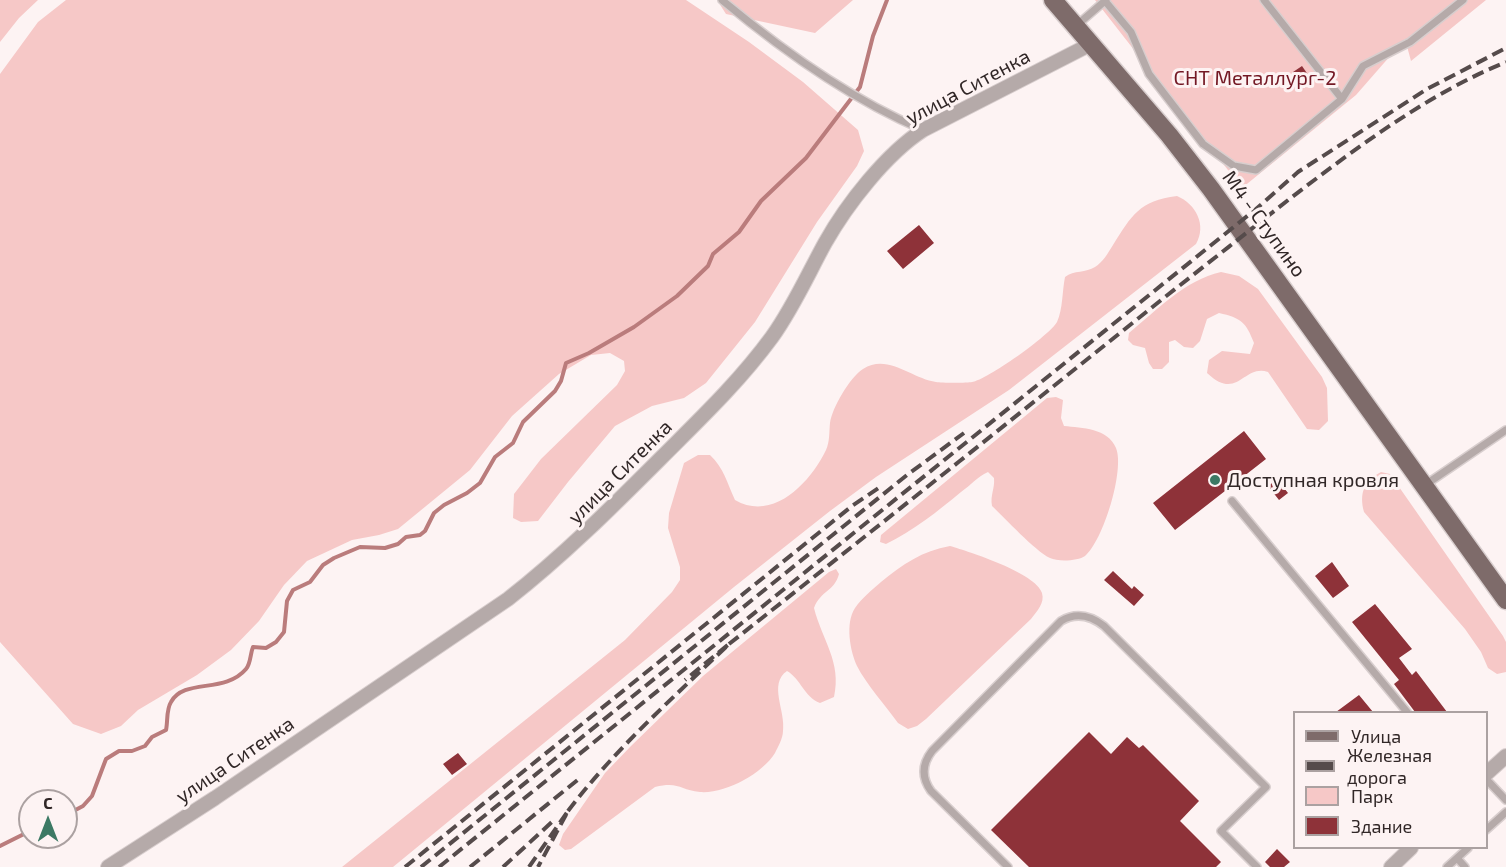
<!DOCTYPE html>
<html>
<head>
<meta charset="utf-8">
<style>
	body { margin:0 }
	#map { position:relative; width:1506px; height:867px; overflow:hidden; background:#fdf3f3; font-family:"Exo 2",sans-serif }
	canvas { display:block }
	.legend { position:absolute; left:1293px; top:711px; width:195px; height:138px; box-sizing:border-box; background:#fdf3f3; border:2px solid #aba1a1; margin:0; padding:8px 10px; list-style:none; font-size:18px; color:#312727 }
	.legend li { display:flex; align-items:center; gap:12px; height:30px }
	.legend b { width:30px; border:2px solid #aba1a1 }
	.north { position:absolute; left:18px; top:789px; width:60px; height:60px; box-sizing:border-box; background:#fdf3f3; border:2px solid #aba1a1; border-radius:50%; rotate:0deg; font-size:16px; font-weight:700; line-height:24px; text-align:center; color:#312727 }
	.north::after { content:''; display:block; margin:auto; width:21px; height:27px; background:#3c7964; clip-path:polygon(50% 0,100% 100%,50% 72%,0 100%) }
</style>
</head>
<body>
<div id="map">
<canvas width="1506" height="867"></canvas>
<ul class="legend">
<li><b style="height:8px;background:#7e6b6a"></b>Улица</li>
<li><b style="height:8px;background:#554b4b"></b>Железная дорога</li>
<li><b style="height:16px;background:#f6c8c7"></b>Парк</li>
<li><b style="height:16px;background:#8e3239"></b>Здание</li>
</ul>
<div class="north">С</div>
</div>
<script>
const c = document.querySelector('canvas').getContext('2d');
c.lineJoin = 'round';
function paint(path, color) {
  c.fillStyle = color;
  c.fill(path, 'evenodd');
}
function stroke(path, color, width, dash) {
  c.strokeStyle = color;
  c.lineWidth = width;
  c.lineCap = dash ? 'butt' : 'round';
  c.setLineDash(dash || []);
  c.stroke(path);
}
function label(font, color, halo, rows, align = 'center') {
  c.font = font + ' "Exo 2",sans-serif';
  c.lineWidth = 6;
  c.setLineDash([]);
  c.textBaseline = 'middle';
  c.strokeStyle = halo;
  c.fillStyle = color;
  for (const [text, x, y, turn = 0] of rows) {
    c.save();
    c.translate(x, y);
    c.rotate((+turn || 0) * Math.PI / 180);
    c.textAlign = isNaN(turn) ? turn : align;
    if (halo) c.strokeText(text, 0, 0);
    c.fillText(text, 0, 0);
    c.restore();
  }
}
paint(new Path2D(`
	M0 0H38L19 18 0 42Z
	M66 0H686L749 42 803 82 858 130 864 151 857 166 817 222 755 322 706 383 684 398 652 406 615 426 568 482 538 521 521 522 513 518 514 494 541 459 617 385 625 371 624 361 610 353 591 355 559 374 512 416 470 470 398 529 379 535 352 540 307 561 284 585 259 621 231 650 197 675 138 710 121 726 101 734 73 724 0 642V74L38 22Z
	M717 0H853L815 33 726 14Z
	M1095 0H1486L1411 61 1405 39 1356 95 1242 188Z
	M1177 196C1196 204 1207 225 1196 244L1009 390 876 477 830 511 734 587 393 867H342L625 640 672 592 680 580V567L668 528 669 513 684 463 698 455H710C724 468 727 483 735 500 773 522 810 483 826 450 830 441 829 432 830 423 832 408 850 377 863 369 888 353 912 379 936 382 941 383 968 383 972 382 987 380 1050 335 1057 322 1063 309 1062 292 1065 277 1074 270 1086 273 1095 267 1103 262 1108 253 1113 245 1132 215 1139 201 1177 196Z
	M1221 272 1239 276 1258 289 1322 377 1327 388 1328 421 1319 430 1307 429 1268 372C1243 364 1238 402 1207 373L1209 360 1222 351 1250 354 1254 343C1246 322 1241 318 1219 313L1207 319 1200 341 1193 348 1184 347 1175 340 1169 342V362L1162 369H1153L1149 363 1145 348 1133 345 1128 340 1129 333C1157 310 1185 280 1221 272Z
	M1056 397 1063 400 1061 418 1064 426C1082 428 1108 428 1116 448 1125 470 1103 541 1085 556 1078 561 1058 562 1050 558 1035 551 1005 518 992 506 990 495 995 489 994 478L988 472C977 477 971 485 961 492 938 511 913 531 886 544L880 542 881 535 1047 398Z
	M1381 472 1390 474 1503 636 1506 642V672L1497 674 1488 668 1481 652 1465 629 1364 512C1359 493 1364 481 1381 472Z
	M950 546C970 552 1036 573 1042 593 1045 603 1037 611 1031 619L926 719 917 726 908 729 898 723C886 706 866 684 857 666 850 651 845 623 855 608 862 598 872 590 881 582 903 564 922 551 950 546Z
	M836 569 839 574C834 592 821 590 814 608 822 640 842 662 834 697L820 703C804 697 801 679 787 671 768 684 786 711 783 731 783 738 778 747 775 753 762 774 725 794 700 792 680 790 679 781 655 787L571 849 565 850 559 845 563 834 605 773 631 746 703 676 829 572Z`), '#f6c8c7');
stroke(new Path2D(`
	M66 815 83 806 92 796 106 759 119 751H132L145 746 152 737 166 730C168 721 166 710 171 702 184 678 225 694 246 669 251 663 250 654 253 647L266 648 276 642 284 632 287 601 293 590 310 582 323 565 334 558 360 547 385 548 398 544 406 537 420 535 425 531 434 513 444 505 467 493 480 483 495 457 513 443 523 422 555 391 561 381 566 363 589 353 634 327 677 296 708 266 713 254 739 232 761 201 806 158 860 87 873 36 887 0
	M0 846 30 831`), '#ba7c7c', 4);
paint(new Path2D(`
	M1302 66 1313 82 1305 88 1293 72Z
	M919 225 934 243 903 269 887 251Z
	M1244 431 1266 459 1175 530 1153 503Z
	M1277 479 1288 493 1279 500 1268 486Z
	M1332 562 1349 586 1333 598 1315 576Z
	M1113 571 1132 589 1134 586 1144 595 1134 606 1104 580Z
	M1375 604 1412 649 1399 658 1412 675 1416 671 1447 712H1415L1394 684 1399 680 1352 622Z
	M1359 695 1373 712H1336Z
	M1089 732 1111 754 1127 737 1139 748 1143 745 1199 801 1180 821 1221 862 1216 867H1029L991 830Z
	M458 753 467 764 452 775 443 764Z
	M1277 849 1290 862 1284 867H1270L1265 862Z`), '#8e3239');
const lane = new Path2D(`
	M722 0C783 51 850 99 923 130
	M1264 0 1342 99
	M1105 1 1131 32 1149 74 1203 144 1234 166 1256 170 1342 99 1363 66 1410 42 1463 0
	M1077 25 1106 0
	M1425 485 1506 430
	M1232 501 1407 712
	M1486 779 1506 800
	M1486 830 1506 812
	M1457 858 1465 867
	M1008 867 931 791C921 777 922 764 932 751L1061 621C1076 612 1090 615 1104 626L1266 787 1221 831 1257 867
	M1447 867 1468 848`);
const street = new Path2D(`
	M1486 774 1506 756
	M108 867 215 798 508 599C563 556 612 507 661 458 700 419 739 382 772 337 793 308 808 274 825 243 847 204 886 154 923 130L1091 44
	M1391 867 1411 848`);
const primary = new Path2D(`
	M1053 0 1169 135 1211 189 1506 600`);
stroke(lane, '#d8cece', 10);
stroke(street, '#d8cece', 16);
stroke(primary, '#d8cece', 21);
stroke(lane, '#b5aaa9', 7);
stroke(street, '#b5aaa9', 14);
stroke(primary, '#7e6b6a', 18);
stroke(new Path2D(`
	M729 644C875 529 1020 413 1165 297 1207 264 1250 230 1292 197 1359 146 1428 94 1506 62
	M568 811C615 749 673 698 729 644L685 680
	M405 867 852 506 883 485
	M421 867 907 475 964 433
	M439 867 1256 209 1298 172 1427 89 1506 48
	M470 867 580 778
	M503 867 554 820
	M529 867 568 811 538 867`), '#554b4b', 4, [12, 6]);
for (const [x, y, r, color] of [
	[1215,480,6,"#3c7964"]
]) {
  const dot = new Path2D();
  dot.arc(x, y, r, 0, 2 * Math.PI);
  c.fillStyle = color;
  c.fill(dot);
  stroke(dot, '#fdf3f3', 2);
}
label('20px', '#731824', '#fdf3f3', [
	["СНТ Металлург-2",1255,78]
]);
label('20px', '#312727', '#fdf3f3', [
	["улица Ситенка",968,87,-28],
	["М4 - Ступино",1264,224,54],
	["улица Ситенка",620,472,-45],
	["улица Ситенка",235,760,-34]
]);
label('20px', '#312727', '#fdf3f3', [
	["Доступная кровля",1227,480]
], 'left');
</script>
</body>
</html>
